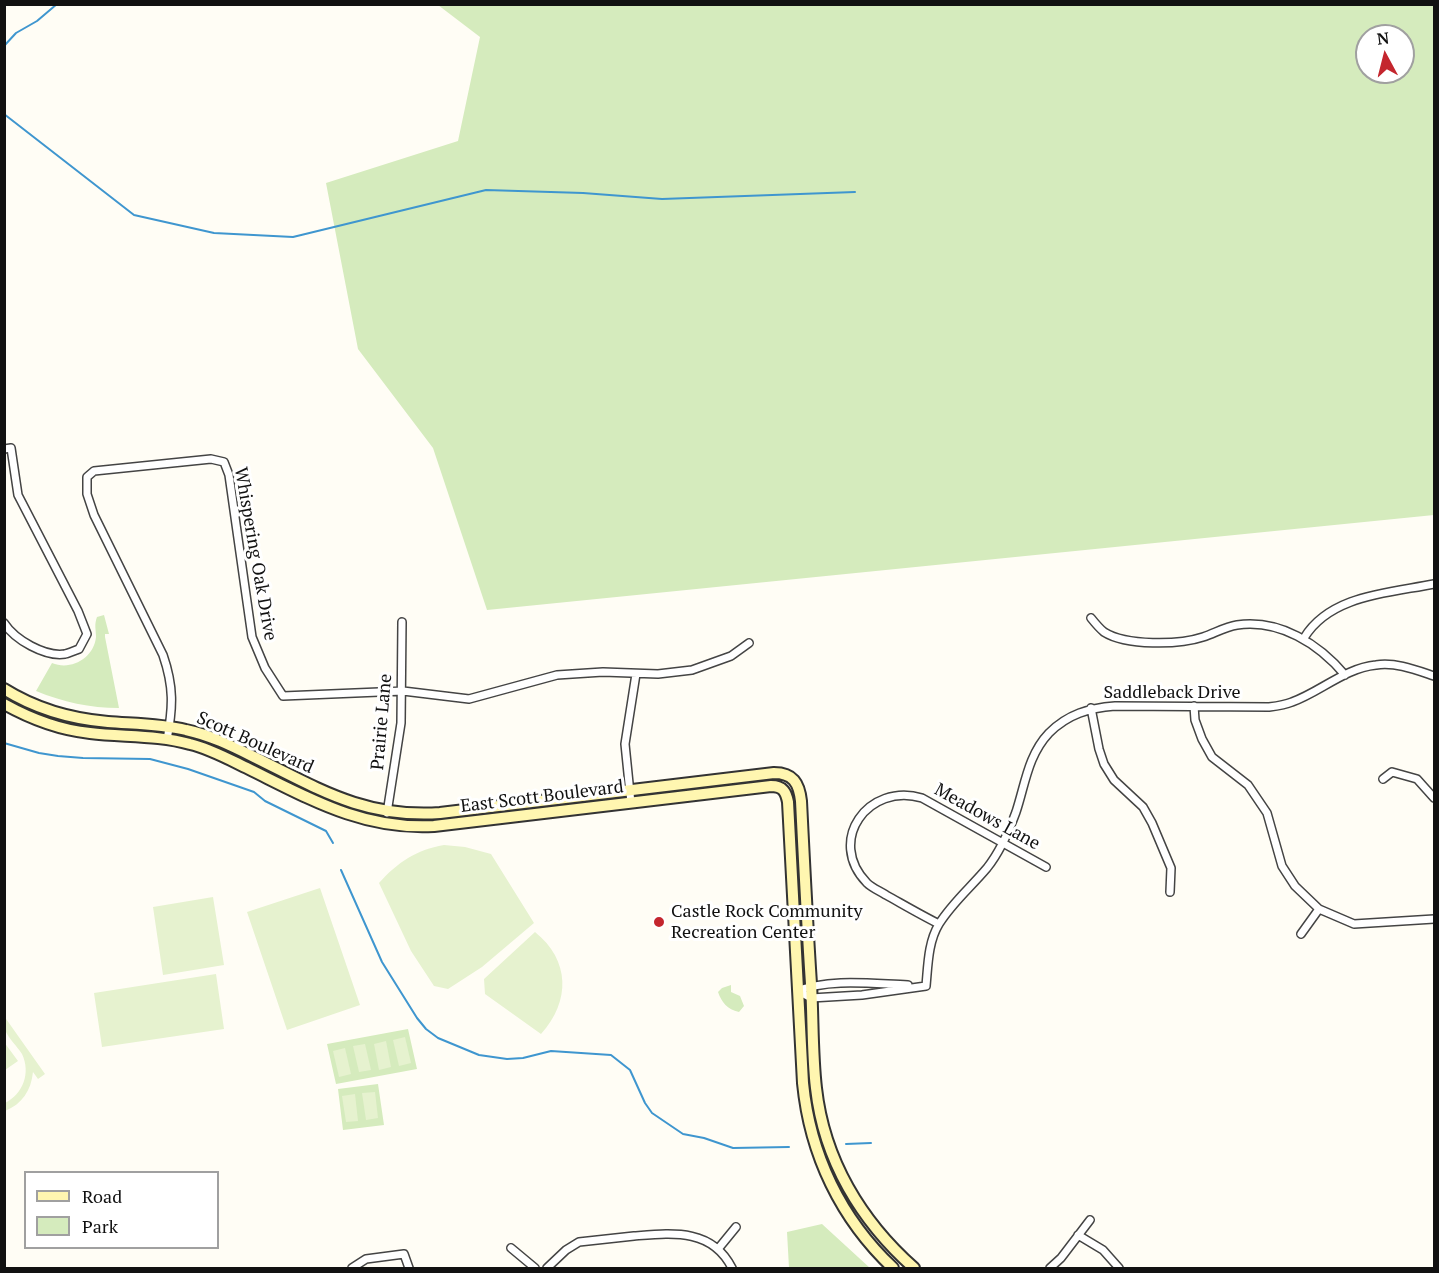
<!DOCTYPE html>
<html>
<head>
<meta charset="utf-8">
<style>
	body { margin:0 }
	#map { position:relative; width:1439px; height:1273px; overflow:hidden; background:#fffdf5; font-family:"PT Serif",serif }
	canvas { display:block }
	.frame { position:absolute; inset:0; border:6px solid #111; pointer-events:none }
	.legend { position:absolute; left:24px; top:1171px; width:195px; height:78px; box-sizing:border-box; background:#fff; border:2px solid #a0a0a0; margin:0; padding:8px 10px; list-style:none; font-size:18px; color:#111 }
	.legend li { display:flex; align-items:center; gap:12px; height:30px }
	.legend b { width:30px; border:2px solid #a0a0a0 }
	.north { position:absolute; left:1355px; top:24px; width:60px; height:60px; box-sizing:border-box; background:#fff; border:2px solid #a0a0a0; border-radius:50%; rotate:353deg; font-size:16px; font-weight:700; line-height:24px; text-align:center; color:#111 }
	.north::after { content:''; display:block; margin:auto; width:21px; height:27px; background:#c4262e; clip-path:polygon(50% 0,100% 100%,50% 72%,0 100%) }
</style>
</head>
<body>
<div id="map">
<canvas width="1439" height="1273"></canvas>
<div class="frame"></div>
<ul class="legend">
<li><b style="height:8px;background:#fff6b0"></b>Road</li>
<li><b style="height:16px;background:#d5ebbd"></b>Park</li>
</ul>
<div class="north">N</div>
</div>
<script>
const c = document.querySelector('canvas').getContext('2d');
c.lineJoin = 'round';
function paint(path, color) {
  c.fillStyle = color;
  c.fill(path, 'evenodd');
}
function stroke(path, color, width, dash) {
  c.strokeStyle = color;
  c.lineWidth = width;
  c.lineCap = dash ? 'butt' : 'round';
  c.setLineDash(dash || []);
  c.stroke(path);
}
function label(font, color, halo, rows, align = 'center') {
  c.font = font + ' "PT Serif",serif';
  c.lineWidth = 6;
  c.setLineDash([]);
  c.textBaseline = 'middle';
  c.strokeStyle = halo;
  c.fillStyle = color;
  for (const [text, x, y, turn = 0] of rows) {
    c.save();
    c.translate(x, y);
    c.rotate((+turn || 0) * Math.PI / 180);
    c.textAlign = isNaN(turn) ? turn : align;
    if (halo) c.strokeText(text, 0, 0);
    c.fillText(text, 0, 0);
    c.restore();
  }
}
paint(new Path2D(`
	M438 5H1434V515L487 610 433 448 358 349 326 183 458 141 480 37ZM1367 36H1403V72H1367Z
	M104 615 109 634H105V637L119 708C90 708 63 702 36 691L52 663C71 671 94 658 96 637 96 629 94 625 97 617Z
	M731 985V992L740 996 744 1006 739 1012C727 1009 722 1003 718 992L722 988Z
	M408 1029 417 1069 336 1084 327 1044Z
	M378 1084 384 1125 343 1130 338 1089Z
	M822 1224 870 1268H789L787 1232Z`), '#d5ebbd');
paint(new Path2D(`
	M444 845 465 847 491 854 534 923 482 967 448 989 434 986 411 951 379 883C398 862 416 850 444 845Z
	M320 888 360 1005 287 1030 247 912Z
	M213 897 224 965 163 975 153 907Z
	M535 932C570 960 571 1001 541 1034L485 994 484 979Z
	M216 974 224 1029 102 1047 94 993Z
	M4 1016 45 1074 38 1079 33 1072C31 1091 22 1104 5 1111V1103C23 1094 31 1073 22 1054 17 1046 9 1039 5 1030 4 1026 4 1020 4 1016Z
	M405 1037 411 1063 399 1066 393 1040Z
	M386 1041 391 1067 379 1070 374 1044Z
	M4 1042 18 1061 5 1070H4Z
	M365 1044 371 1070 359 1072 353 1046Z
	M345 1048 351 1074 339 1077 333 1051Z
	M375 1092 378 1118 366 1120 362 1093Z
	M355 1094 358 1121 346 1122 342 1096Z`), '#e6f2cf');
stroke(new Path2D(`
	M4 46 16 33 37 21 57 4
	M4 114 134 215 214 233 293 237 486 190 583 193 662 199 855 192
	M4 743 39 753 58 756 83 758 150 759 188 769 254 792 265 801 326 831 333 843
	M341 870 382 962 417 1018 426 1029 438 1038 479 1055 507 1059 523 1058 551 1051 611 1055 630 1070 645 1103 652 1113 683 1134 704 1138 733 1148 789 1147
	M846 1144 871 1143`), '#3f96cf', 2);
const street = new Path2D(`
	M4 449 11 448 18 495 78 611 87 634 79 649C74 651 69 653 65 654 45 657 15 640 4 623
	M1091 618C1095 623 1099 628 1104 632 1126 646 1179 645 1203 637 1215 633 1225 627 1237 625 1280 619 1319 644 1345 675
	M1304 638C1330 595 1389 593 1434 584
	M1194 706 1195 720 1202 739 1212 757 1248 785 1267 813 1282 866 1295 886 1319 909 1354 924 1434 919
	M1091 708 1099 749 1104 764 1114 780 1143 807 1152 823 1171 868 1170 892
	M167 740C173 707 174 687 163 655L94 515 87 494V477L94 471 211 459 224 462 229 475 252 637 265 668 283 696 403 691 469 699 557 675 603 672 658 674 692 670 731 656 749 643
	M1383 779 1392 772 1417 779 1434 798
	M631 803 625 744 636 674
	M387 813 401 723 402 622
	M939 924C921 915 904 905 886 895 880 891 872 888 867 883 826 841 868 782 922 798L1046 867
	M1301 934 1319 909
	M926 986C928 965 928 942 939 924 952 903 971 887 987 868 999 853 1009 831 1016 812 1025 785 1028 755 1049 733 1068 714 1089 708 1115 706L1269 707C1277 706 1285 705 1292 702 1320 692 1345 668 1376 665 1396 662 1416 670 1434 676
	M798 991 811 998 862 995 926 986
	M798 991C828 978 875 984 908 985
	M1078 1235 1103 1250 1119 1268
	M511 1248 535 1268
	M718 1249 736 1227
	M352 1268 366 1259 404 1254 409 1268
	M547 1268 566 1250 579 1242C597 1240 616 1238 634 1236 672 1233 712 1228 732 1268
	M1050 1268 1061 1258 1090 1220`);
const secondary = new Path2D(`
	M4 689C36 709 72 719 108 722 134 724 161 724 186 730 210 735 232 746 254 757 319 789 364 818 440 813L774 773C793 773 799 783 801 801 804 862 807 923 811 984 813 1018 812 1054 816 1088 824 1160 861 1221 914 1268
	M4 704C31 719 60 730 90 733 124 737 158 735 190 744 211 749 230 760 249 769 310 799 363 830 434 826L771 786C783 786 786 792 788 802L803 1083C810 1155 841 1219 893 1268`);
stroke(street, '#444', 10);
stroke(secondary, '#333', 14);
stroke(street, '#fff', 7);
stroke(secondary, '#fff6b0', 10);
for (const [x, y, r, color] of [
	[659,922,6,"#c4262e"]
]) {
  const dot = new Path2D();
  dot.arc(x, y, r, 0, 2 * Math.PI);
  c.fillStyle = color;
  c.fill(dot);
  stroke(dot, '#fff', 2);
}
label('18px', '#111', '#fff', [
	["Whispering Oak Drive",255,554,80],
	["Saddleback Drive",1172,693],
	["Prairie Lane",382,722,-85],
	["Scott Boulevard",255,743,24],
	["East Scott Boulevard",542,797,-7],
	["Meadows Lane",987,817,29]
]);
label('18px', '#111', '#fff', [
	["Castle Rock Community",671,912],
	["Recreation Center",671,933]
], 'left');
</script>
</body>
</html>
